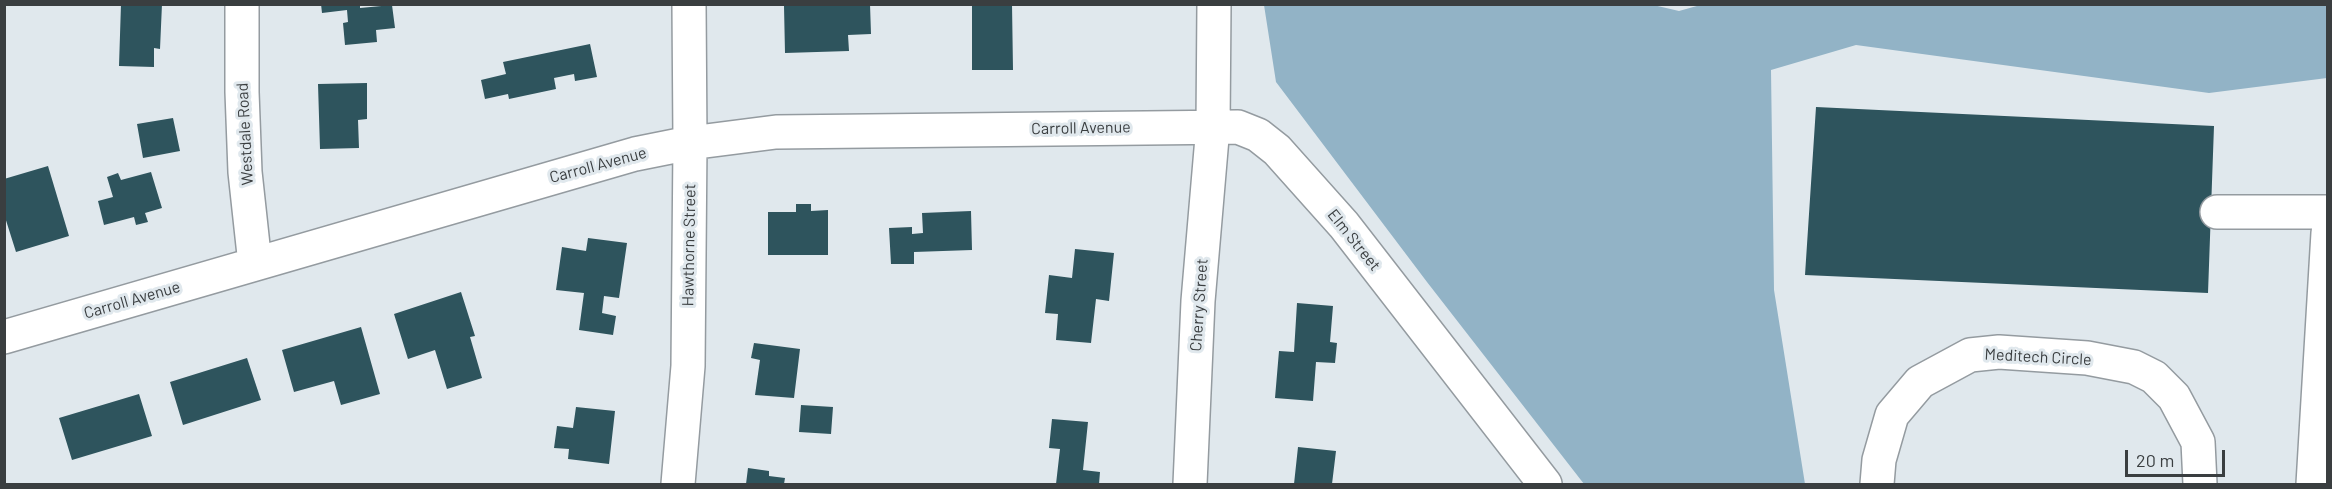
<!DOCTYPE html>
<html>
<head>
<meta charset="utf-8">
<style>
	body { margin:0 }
	#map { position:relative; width:2332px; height:489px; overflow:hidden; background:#e0e8ed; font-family:Barlow,sans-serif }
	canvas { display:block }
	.frame { position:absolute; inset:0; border:6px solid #3a3e40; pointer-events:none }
	.scale { position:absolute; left:2125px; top:450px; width:100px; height:27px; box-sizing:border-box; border:3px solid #3a3e40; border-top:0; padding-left:8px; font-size:18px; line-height:21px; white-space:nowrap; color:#3a3e40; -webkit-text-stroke:4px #e0e8ed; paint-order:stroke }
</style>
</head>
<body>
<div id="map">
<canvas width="2332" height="489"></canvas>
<div class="frame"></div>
<div class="scale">20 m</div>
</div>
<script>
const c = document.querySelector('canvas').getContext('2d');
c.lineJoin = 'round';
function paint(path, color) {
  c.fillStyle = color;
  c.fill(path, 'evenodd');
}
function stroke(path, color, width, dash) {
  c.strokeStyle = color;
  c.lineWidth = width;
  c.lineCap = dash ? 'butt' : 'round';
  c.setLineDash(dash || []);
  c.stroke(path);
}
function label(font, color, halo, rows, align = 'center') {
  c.font = font + ' Barlow,sans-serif';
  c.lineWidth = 6;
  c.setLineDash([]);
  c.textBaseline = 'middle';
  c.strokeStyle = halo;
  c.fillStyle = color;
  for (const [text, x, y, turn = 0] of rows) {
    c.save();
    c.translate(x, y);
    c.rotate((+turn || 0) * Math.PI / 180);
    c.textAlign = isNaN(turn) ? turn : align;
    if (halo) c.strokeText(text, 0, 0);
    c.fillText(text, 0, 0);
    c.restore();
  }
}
paint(new Path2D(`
	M1649 4 1679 11 1704 4 2327 5V78L2209 93 1856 45 1771 70 1774 290 1805 484H1584L1427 282 1276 82 1264 5Z`), '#92b3c6');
paint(new Path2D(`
	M121 4H162L160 49 154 48V67L119 66Z
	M321 4H360V8L392 5 395 28 376 30 377 42 345 45 343 23 348 22 347 10 322 13Z
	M812 4H870L871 34 848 35 849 51 785 53 784 6Z
	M972 4H1012L1013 70H972Z
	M590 44 597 77 575 81 574 74 554 78 556 89 509 99 508 94 485 99 481 80 506 74 503 62Z
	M367 83V119L358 120 359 148 320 149 318 84Z
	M1816 107 2214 126 2208 293 1805 275Z
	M173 118 180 151 143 158 137 124Z
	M48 166 69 236 16 252 4 214V179Z
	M151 172 162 208 145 213 148 222 136 225 134 217 104 225 98 201 113 197 107 177 118 173 121 180Z
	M796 204H811V211L828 210V255H768V212H796Z
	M971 211 972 250 914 252V264H891L889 228 912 227V234L923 233 922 213Z
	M588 238 627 243 619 298 604 296 602 313 616 316 613 335 579 330 584 293 556 290 562 247 586 251Z
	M1075 249 1114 253 1109 301 1096 299 1091 343 1056 340 1058 314 1045 313 1049 275 1072 278Z
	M461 292 475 336 470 337 482 378 447 389 435 350 408 359 394 314Z
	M1297 303 1333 306 1330 342 1337 343 1335 363 1316 362 1313 401 1275 398 1279 351 1294 352Z
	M361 327 380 394 341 405 334 381 294 392 282 350Z
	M754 343 800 349 794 398 755 395 760 360 751 358Z
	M247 358 261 400 183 425 170 382Z
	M139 394 152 436 72 460 59 418Z
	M801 405 833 407 831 434 799 432Z
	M576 407 615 411 609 464 568 459 569 449 554 448 557 426 573 428Z
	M1052 419 1088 422 1083 470 1100 472 1099 484H1056L1060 449 1049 448Z
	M1298 447 1336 451 1332 484H1294Z
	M748 468 769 471V476L785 478 784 484H746Z`), '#2e545d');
const minor = new Path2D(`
	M242 4V92L245 172 255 264
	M2217 212H2328
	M4 337 635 154 690 143 776 132 1238 127 1258 135 1277 150 1344 225 1545 484
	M678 484 688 366 690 143 689 4
	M1190 484 1198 301 1213 126 1214 4
	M1877 484 1879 460 1892 415 1920 382 1970 355 1999 352 2087 358 2134 367 2154 377 2174 397 2198 442 2200 484
	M2313 484 2328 233`);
stroke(minor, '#949ba0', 36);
stroke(minor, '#fff', 33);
label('16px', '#3a3e40', '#e0e8ed', [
	["Carroll Avenue",1081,128,-1],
	["Westdale Road",245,134,-93],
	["Carroll Avenue",598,165,-15],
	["Elm Street",1354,240,51],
	["Hawthorne Street",689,245,-89],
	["Carroll Avenue",132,300,-16],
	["Cherry Street",1199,305,-86],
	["Meditech Circle",2038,357,3]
]);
</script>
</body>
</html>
